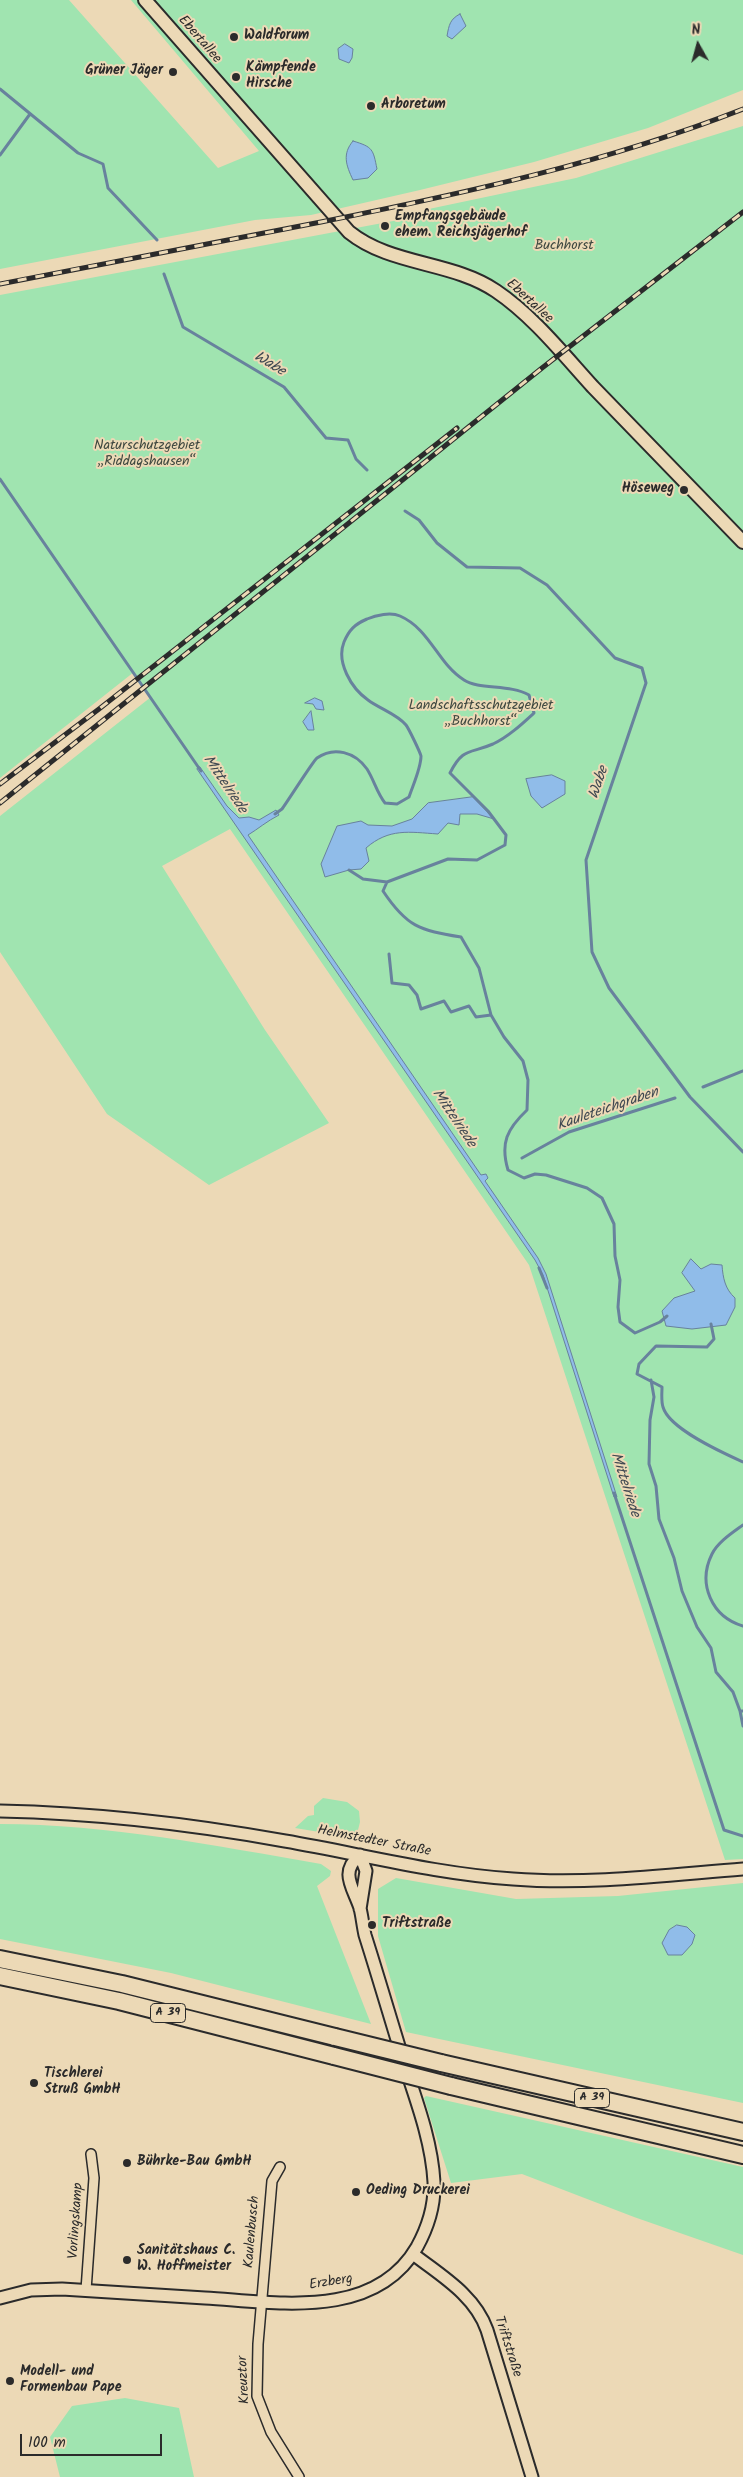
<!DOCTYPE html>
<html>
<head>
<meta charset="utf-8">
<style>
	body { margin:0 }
	#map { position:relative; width:743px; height:2477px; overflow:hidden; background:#ecd9b6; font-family:Kalam,sans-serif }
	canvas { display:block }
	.north { position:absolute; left:673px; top:20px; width:50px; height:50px; -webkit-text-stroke:4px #ecd9b6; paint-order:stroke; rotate:353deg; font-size:14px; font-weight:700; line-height:20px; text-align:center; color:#2b2b2b }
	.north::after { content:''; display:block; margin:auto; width:18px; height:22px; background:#2b2b2b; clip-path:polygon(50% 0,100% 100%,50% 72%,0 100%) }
	.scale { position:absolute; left:20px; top:2434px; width:142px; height:22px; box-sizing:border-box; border:2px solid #2b2b2b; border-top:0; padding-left:6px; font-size:15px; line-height:18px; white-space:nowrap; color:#2b2b2b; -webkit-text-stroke:4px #ecd9b6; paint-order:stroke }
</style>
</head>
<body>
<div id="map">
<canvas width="743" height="2477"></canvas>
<div class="north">N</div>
<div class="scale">100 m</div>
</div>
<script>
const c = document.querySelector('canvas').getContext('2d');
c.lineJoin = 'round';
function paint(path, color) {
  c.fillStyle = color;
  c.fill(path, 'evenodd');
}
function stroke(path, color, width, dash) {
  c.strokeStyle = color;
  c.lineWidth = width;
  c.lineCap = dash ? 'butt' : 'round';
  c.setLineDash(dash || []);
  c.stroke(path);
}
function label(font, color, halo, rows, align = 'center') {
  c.font = font + ' Kalam,sans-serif';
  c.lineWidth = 4;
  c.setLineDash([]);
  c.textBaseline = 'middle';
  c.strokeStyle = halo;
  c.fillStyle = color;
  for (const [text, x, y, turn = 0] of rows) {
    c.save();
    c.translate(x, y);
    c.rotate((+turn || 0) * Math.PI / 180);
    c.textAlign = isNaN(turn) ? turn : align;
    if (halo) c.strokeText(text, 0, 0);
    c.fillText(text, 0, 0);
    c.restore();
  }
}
paint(new Path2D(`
	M0 0H69L218 168 259 151 131 0H743V90L648 128 534 162 420 190 311 215 255 220 0 269Z
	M743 126V1859L725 1860 529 1265 230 829 162 866 265 1030 329 1123 209 1185 107 1114 0 952V816L151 697 134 672 0 778V295L425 215 424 210 576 178Z
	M323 1798 347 1802 359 1811 360 1822 356 1838 295 1828 308 1816 314 1815V1806Z
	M0 1824C108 1824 216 1846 321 1864L331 1871 330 1876 317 1886 371 2024 171 1973 0 1939Z
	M396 1878 516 1899 618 1896 743 1883V2103L406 2032 378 1936V1889Z
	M426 2096 743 2167V2255L634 2217 522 2174 451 2183 424 2098Z
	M125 2398 179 2408 194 2477H60L50 2437 72 2406Z`), '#a0e4b0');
const water = new Path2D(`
	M460 14 466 26 452 39 447 36C449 25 450 19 460 14Z
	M345 44 353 49 352 58 349 63 339 59 338 49Z
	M353 141C373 147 373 149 377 169L368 178 353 180C346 165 342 154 353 141Z
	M315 698 322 701 324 710 316 709 313 704 305 703Z
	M311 711 314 730H308L303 722Z
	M200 767 227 806 239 818 249 817 259 820 276 810 279 815C267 821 258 829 248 835L481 1175 486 1174 488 1178 485 1181 538 1258 546 1274 617 1497H614L543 1275 535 1260 197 769Z
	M552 775 565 781V794L542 808 531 796 526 779Z
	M473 797 494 819 477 814H460L459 825 448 823 438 834C409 832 389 828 366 848L369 861 361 869 349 870 325 877 321 864 337 826 361 821 368 825 392 826 412 819 428 803Z
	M691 1259 701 1269 711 1264 722 1265C723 1278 725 1289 735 1298V1307L726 1325 692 1329 666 1326 662 1311 674 1298 695 1291 682 1273Z
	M677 1925 687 1927 695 1935 692 1944 682 1955H668L662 1943 669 1930Z`);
paint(water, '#90bce9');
stroke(water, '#68829d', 1);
stroke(new Path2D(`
	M0 89 78 153 103 164 108 188 157 240
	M0 155 30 114
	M164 274 183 327 284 387 326 438 348 440 356 459 367 470
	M0 479 201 771
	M405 511 419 520 437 543 467 567 520 568 547 585 615 658 642 668 646 683 586 860 592 952 609 988 690 1097 743 1152
	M275 814 282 809C288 801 313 761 317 758 334 746 355 752 367 769 374 780 377 793 385 803L397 804 409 797C413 785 421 768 421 756 420 752 409 729 406 725 397 714 380 709 368 700 351 688 336 662 344 642 349 630 355 624 367 619 376 615 391 612 400 616 430 629 438 664 464 680 479 690 510 684 529 695L534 713C522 724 508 737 493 744 470 754 463 747 450 773L488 811 506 835 505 845 477 860 448 859 387 882 363 879 349 870
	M387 882 383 891C407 927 419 930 461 937L479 968 491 1015 504 1037 523 1061 528 1080 527 1110C507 1129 500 1143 508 1170L524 1178 535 1174 546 1175 587 1188 602 1198 614 1224 615 1256 620 1280 618 1307 620 1322 635 1333 660 1322 667 1316
	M389 954 392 983 409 985 417 995 421 1009 444 1001 451 1012 469 1006 476 1017 491 1015
	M703 1087 743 1071
	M522 1158 569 1132 675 1098
	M539 1268 547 1288
	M711 1324 714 1339 707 1347 656 1346 639 1364 637 1374 662 1387C662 1393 661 1401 663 1407 669 1429 723 1453 743 1462
	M651 1380 654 1397 650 1420 649 1464 656 1486 659 1519 674 1558 682 1591 697 1627 711 1648 716 1672 733 1692 740 1711H743
	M614 1493 724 1830 743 1836
	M743 1525C732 1533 718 1542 712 1554 697 1584 712 1617 743 1626
	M740 1711 743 1726`), '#68829d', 3);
const minor = new Path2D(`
	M280 2167 272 2181 258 2344 257 2396 271 2432 299 2477
	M86 2290 94 2178 91 2154`);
const tertiary = new Path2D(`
	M0 1811C96 1813 191 1824 285 1841 361 1854 436 1874 513 1879 589 1885 667 1875 743 1869
	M360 1909 366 1871 360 1855
	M413 2254C440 2275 475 2295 487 2330L532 2477
	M0 2298 31 2290 62 2289C110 2292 157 2295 205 2298 276 2302 374 2321 417 2247 428 2227 435 2206 434 2182 432 2144 418 2105 406 2069 392 2024 379 1979 365 1935 363 1926 362 1916 360 1908 353 1887 339 1872 360 1855`);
const secondary = new Path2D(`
	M145 0 349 232C391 266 452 261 496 291 533 316 563 354 593 387 643 439 693 491 743 542`);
const motorway = new Path2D(`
	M0 1959 122 1984 335 2037
	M0 1976 119 2001 334 2056
	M441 2063 743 2132
	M451 2086 743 2155`);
stroke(minor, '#2b2b2b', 12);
stroke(tertiary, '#2b2b2b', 15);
stroke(secondary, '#2b2b2b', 16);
stroke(motorway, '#2b2b2b', 20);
stroke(minor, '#ecd9b6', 9);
stroke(tertiary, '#ecd9b6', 11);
stroke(secondary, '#ecd9b6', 12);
stroke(motorway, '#ecd9b6', 16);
const rail = new Path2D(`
	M0 284C107 263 214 243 321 222 465 193 605 163 743 109
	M0 784 99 709 457 428
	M0 803 542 368 743 212`);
stroke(rail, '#2b2b2b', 5);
stroke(rail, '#ecd9b6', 3, [9]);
const motorwayBridge = new Path2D(`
	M335 2037 441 2063
	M334 2056 451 2086`);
stroke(motorwayBridge, '#2b2b2b', 20, []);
stroke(motorwayBridge, '#ecd9b6', 16);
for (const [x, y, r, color] of [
	[234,37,5,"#2b2b2b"],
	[173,72,5,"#2b2b2b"],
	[236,77,5,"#2b2b2b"],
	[371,106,5,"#2b2b2b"],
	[385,226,5,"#2b2b2b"],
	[684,490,5,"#2b2b2b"],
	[372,1925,5,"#2b2b2b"],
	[34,2083,5,"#2b2b2b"],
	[127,2163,5,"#2b2b2b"],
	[356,2192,5,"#2b2b2b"],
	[127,2260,5,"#2b2b2b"],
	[10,2381,5,"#2b2b2b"]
]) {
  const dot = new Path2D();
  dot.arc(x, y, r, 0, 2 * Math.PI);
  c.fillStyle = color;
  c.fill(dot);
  stroke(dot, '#ecd9b6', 2);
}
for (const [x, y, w] of [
	[168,2013,35],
	[592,2098,35]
]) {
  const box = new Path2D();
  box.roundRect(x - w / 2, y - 9.5, w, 19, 4);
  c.fillStyle = '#ecd9b6';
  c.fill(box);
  stroke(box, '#2b2b2b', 1);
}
label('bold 12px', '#2b2b2b', null, [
	["A 39",168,2013],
	["A 39",592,2098]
]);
label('bold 14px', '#2b2b2b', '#ecd9b6', [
	["Waldforum",244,37],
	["Kämpfende",246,69],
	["Hirsche",246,85],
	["Grüner Jäger",163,72,"right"],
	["Arboretum",381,106],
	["Empfangsgebäude",395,218],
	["ehem. Reichsjägerhof",395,234],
	["Höseweg",674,490,"right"],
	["Triftstraße",382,1925],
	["Tischlerei",44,2075],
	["Struß GmbH",44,2091],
	["Bührke-Bau GmbH",137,2163],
	["Oeding Druckerei",366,2192],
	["Sanitätshaus C.",137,2252],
	["W. Hoffmeister",137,2268],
	["Modell- und",20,2373],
	["Formenbau Pape",20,2389]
], 'left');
label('14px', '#2b2b2b', '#ecd9b6', [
	["Ebertallee",199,40,49],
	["Ebertallee",529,302,42],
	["Helmstedter Straße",374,1842,11],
	["Vorlingskamp",77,2221,-86],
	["Kaulenbusch",253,2232,-85],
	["Erzberg",331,2283,-9],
	["Triftstraße",507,2347,72],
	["Kreuztor",245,2380,-93]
]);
label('14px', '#3d473f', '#ecd9b6', [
	["Buchhorst",564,247],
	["Naturschutzgebiet",147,447],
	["„Riddagshausen“",147,463],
	["Landschaftsschutzgebiet",481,707],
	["„Buchhorst“",481,723]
]);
label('italic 15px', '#3f4851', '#ecd9b6', [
	["Wabe",269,365,31],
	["Wabe",600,783,-71],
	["Mittelriede",224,785,56],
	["Kauleteichgraben",608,1110,-19],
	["Mittelriede",453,1119,56],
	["Mittelriede",624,1485,72]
]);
</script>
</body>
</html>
